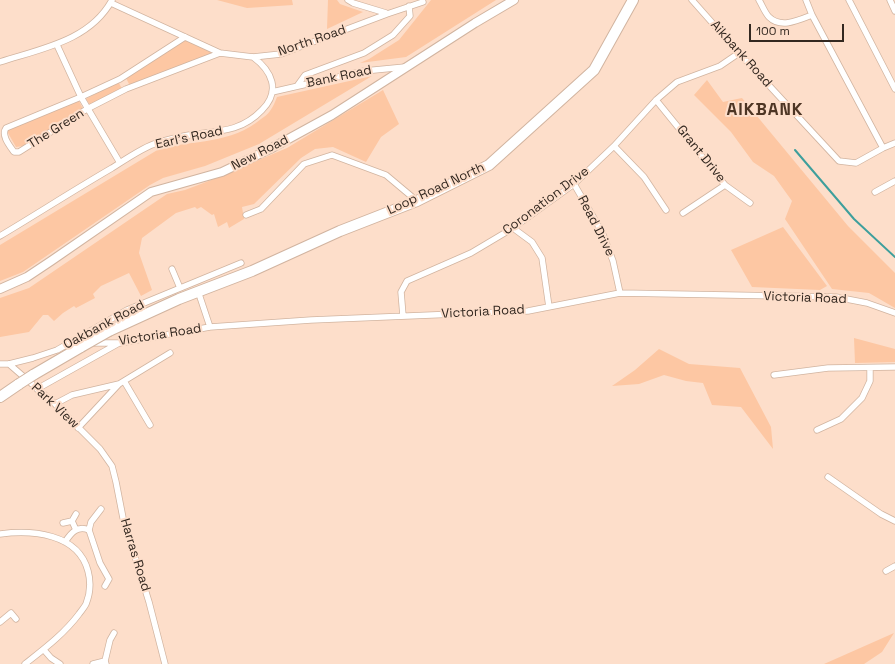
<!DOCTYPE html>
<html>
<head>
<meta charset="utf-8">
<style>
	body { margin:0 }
	#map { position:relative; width:895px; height:664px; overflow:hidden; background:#fddeca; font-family:"Space Grotesk",sans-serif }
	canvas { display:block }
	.scale { position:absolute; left:749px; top:24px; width:95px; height:18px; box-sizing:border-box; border:2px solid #332820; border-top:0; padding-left:5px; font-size:12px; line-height:14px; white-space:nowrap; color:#332820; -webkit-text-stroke:3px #fddeca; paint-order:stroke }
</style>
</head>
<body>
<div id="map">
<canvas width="895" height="664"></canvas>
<div class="scale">100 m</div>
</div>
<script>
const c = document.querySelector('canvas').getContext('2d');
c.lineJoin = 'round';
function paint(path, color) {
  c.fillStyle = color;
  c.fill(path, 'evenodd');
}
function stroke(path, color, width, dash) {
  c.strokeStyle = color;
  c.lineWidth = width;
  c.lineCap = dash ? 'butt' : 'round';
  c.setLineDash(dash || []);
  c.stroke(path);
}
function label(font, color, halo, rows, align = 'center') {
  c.font = font + ' "Space Grotesk",sans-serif';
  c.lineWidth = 4;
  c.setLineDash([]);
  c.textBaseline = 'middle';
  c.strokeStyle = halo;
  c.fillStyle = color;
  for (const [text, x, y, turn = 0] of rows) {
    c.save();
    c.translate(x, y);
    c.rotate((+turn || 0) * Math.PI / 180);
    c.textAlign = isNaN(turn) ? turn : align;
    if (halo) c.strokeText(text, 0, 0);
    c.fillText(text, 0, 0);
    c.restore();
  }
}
paint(new Path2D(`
	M217 0H292L293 5 247 8Z
	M328 0H337L340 4 363 12 327 29Z
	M431 0H496L406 57 360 63 369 59 399 40Z
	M185 40 213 53 130 86 126 78Z
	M372 76 259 144 205 166 163 178 150 185 23 272 0 281V245L159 149C193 140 232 144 261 119 264 117 268 114 270 111 273 107 275 102 277 97Z
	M707 80 723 102 742 98 848 226 895 273V308L869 293 832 289 785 219 792 201 774 176 753 162 731 132 694 95Z
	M117 82 119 83 122 89 90 105 86 99Z
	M383 90 399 124 381 137 366 162 333 147 315 149 301 158 254 204 242 207 244 219 229 228 227 222 218 227 214 214 212 215 201 207 197 209 195 207 176 213 142 238 139 253 152 290 141 296 129 273 101 286 93 294 95 298 76 308 74 306 63 313 54 321 48 315H43L29 332 0 337V298L29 288 167 194 185 190 214 179 287 148Z
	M79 101 83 109 23 146 16 147 8 133V130L11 128Z
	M783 227 827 286 820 290 752 287 731 250Z
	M854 338 895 349V362L855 363Z
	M659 349 689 364 740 368 771 427 773 449 741 407 712 405 703 383 686 381 664 375 639 384 612 386 635 370Z
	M894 633 882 652 864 664H824Z`), '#fdc7a3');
stroke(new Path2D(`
	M795 150 854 219 895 257`), '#3e9f9c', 2);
const street = new Path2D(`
	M348 0 353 3 386 13
	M692 0 739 53 839 161 856 163 883 148
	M759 0C762 5 765 13 769 17 781 29 799 20 812 15
	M806 0 812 15 883 148 895 143
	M849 0 895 89
	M890 0 895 11
	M111 3 220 53 253 57 281 54 387 14 423 2
	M185 37 120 79 81 97 6 128C1 135 9 145 14 152H19L87 109 126 89 220 53
	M57 45 81 97 120 163
	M0 62C40 49 90 41 112 0
	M297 86 305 75 364 53 393 35 410 16 409 6
	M272 92 364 71 405 67
	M656 100 725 185 750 203
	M614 146 644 177 666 210
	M574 184 602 232 613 261 620 293
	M875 192 895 181
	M683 213 725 185
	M246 215 261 209 304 164 332 155 386 175 417 201
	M513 228 532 242 542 258 549 307
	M0 236C37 214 74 190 112 168 123 161 145 146 157 143 169 139 182 136 195 134 221 131 242 131 262 110 281 91 272 71 253 57
	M172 269 180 288
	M198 291 210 327
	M403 316 401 292 407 281 471 253 513 228 574 184 614 146 656 100 677 82 720 66 739 53
	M69 343H120L210 327 311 320 528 311 620 293 836 297 867 303 895 313
	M0 364H9L33 358 57 350 127 310 241 263
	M9 364 55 404 100 449 112 466 116 482 123 518 149 602 165 664
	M774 375 828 368 895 367
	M124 381 150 425
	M37 389 119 343
	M55 404 72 395 119 384
	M78 428 119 384 170 353
	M817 430 841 419 862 398 870 381V368
	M828 477 881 514 895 521
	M63 523 72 521
	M76 530 72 521 76 514
	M89 530 91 522 101 509
	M0 534C32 530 78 533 88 571 91 582 90 594 86 604 84 608 81 611 79 614 64 634 44 649 25 664
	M65 542C71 533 77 525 89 530L100 563 109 579 105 586
	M886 571 895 566
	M0 622 11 613 16 619
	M44 650 51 658 60 664
	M105 661 110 640 114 633
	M93 664 105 661 106 664`);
const primary = new Path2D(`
	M0 289 27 277 51 261 151 192 222 172 270 149 332 115 475 23 514 0`);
const highway = new Path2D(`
	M109 331 179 299 252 271 340 231 417 201 489 165 594 70 633 0
	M33 375 81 347
	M0 397 19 384`);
stroke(street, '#d1b4a0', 7);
stroke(primary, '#d1b4a0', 10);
stroke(highway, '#d1b4a0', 12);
stroke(street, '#fff', 5.5);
stroke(primary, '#fff', 8);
stroke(highway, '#fff', 10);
const highwayBridge = new Path2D(`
	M81 347 109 331
	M19 384 33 375`);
stroke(highwayBridge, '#d1b4a0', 12, []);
stroke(highwayBridge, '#fff', 10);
label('13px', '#332820', '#fddeca', [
	["North Road",312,41,-19],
	["Aikbank Road",741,54,48],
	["Bank Road",339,77,-12],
	["The Green",56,129,-32],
	["Earl's Road",189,138,-12],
	["New Road",260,153,-27],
	["Grant Drive",701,154,51],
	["Loop Road North",436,189,-25],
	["Coronation Drive",546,201,-37],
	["Read Drive",596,226,63],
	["Victoria Road",805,298,2],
	["Victoria Road",483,312,-3],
	["Oakbank Road",104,325,-28],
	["Victoria Road",160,335,-9],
	["Park View",55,406,43],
	["Harras Road",135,555,73]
]);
c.letterSpacing = '1px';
label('bold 17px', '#4d3524', '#fddeca', [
	["AIKBANK",765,110]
]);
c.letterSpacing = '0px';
</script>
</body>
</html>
